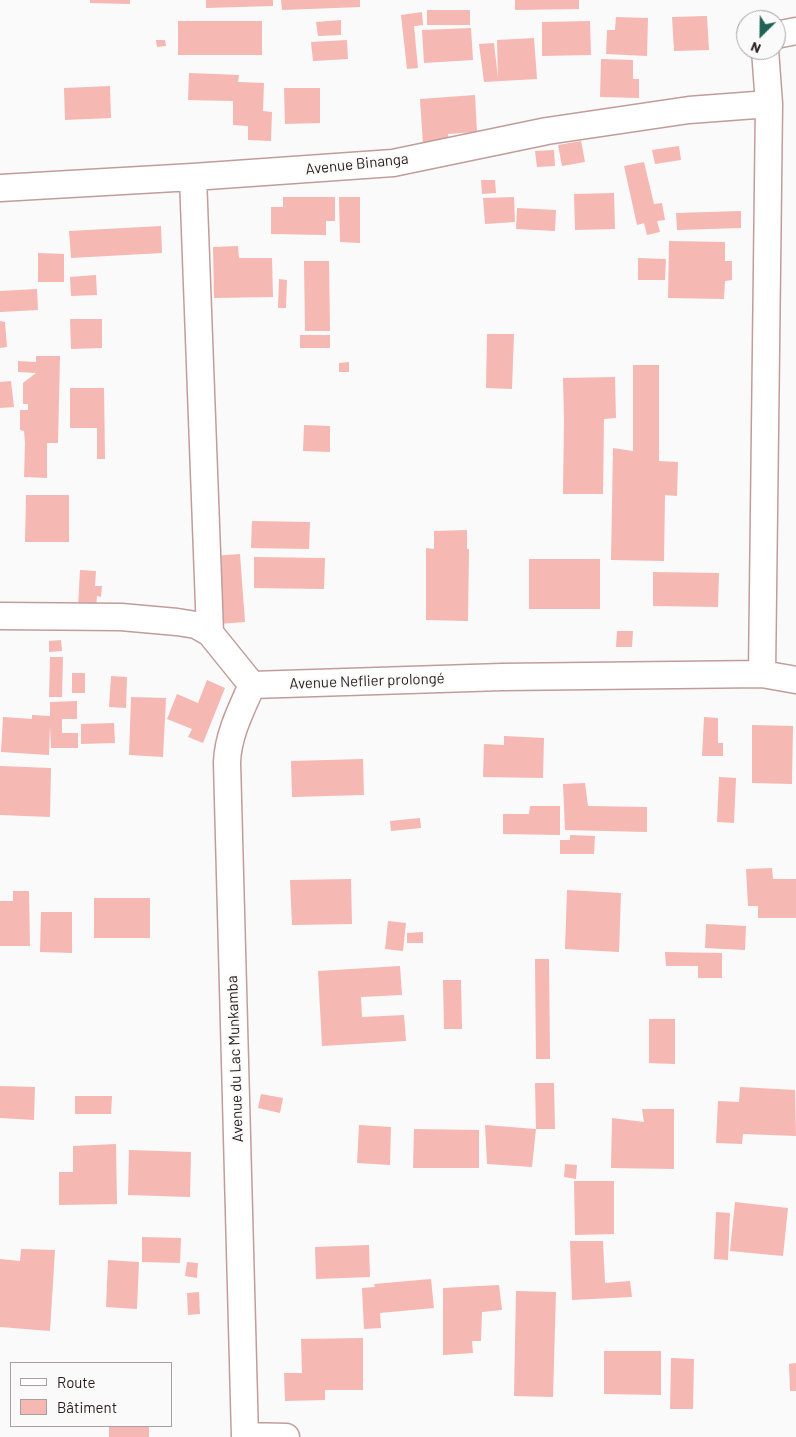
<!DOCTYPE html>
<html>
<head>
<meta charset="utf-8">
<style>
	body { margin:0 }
	#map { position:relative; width:796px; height:1437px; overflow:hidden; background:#fafafa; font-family:Barlow,sans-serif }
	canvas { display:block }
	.legend { position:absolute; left:10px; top:1362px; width:162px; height:65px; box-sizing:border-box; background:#fafafa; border:1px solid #a6a1a0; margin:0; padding:6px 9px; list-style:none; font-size:15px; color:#281b1a }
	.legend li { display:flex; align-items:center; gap:10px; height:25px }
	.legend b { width:25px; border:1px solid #a6a1a0 }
	.north { position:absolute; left:736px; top:10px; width:50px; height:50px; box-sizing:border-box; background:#fafafa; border:1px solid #a6a1a0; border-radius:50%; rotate:203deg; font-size:14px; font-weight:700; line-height:20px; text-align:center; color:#281b1a }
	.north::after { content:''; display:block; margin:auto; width:18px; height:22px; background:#206354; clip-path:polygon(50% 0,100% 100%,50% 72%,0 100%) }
</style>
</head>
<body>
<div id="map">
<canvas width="796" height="1437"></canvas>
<ul class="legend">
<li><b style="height:6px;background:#fff"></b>Route</li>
<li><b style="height:14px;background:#f5b8b3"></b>Bâtiment</li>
</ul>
<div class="north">N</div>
</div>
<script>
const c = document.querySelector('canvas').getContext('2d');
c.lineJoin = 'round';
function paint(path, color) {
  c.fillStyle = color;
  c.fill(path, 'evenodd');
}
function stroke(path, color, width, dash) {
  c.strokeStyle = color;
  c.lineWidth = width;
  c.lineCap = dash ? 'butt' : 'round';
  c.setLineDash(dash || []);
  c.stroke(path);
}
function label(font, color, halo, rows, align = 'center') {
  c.font = font + ' Barlow,sans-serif';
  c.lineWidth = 4;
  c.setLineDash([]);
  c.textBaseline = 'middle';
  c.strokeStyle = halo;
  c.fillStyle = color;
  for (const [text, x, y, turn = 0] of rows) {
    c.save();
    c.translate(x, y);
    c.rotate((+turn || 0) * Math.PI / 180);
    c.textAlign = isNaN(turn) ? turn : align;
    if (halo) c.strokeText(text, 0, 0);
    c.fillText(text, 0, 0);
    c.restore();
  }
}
paint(new Path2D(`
	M90 0H130V4L90 3Z
	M206 0H273V6L206 8Z
	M281 0H360V7L282 10Z
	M515 0H579V9L515 10Z
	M427 10H470V25H427Z
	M422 12 423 25 414 26 418 68 407 69 401 15Z
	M707 16 709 50 674 51 672 17Z
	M616 17 648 18 647 56 606 54 607 30H615Z
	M341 20V35L318 36 316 22Z
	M178 21H262V55H178Z
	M590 21 591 55 542 56V22Z
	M471 28 473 60 424 63 422 30Z
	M534 38 537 79 484 82 479 44 494 43 498 78 497 40Z
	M156 40H165L166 46 157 47Z
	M347 40 348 59 313 61 311 42Z
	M601 59 633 60V79H639V98L600 97Z
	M189 73 239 75 238 82 264 83 263 111 272 112 271 141 248 140V126L233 125V101L188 100Z
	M110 86 111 118 65 120 64 88Z
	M284 88H320V123L285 124Z
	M475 95 477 132 448 134 449 142 423 144 420 99Z
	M581 141 585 162 562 166 558 145Z
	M679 146 681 160 655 164 652 150Z
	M554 150 555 166 537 167 535 151Z
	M644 162 654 204 662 203 665 220 657 221 660 232 647 235 644 223 637 225 624 166Z
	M481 180H495L496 193 482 194Z
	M614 193 615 229 575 230 574 194Z
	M283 197H335V221H326V235L271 234V207H283Z
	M339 197H360V243L340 242Z
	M514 197 515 222 485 224 483 198Z
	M517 208 556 210 555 231 516 229Z
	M741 211V228L677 230 676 213Z
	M161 226 162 253 71 258 69 231Z
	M669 241 725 242V261H732V280L725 281 724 299 668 298Z
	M238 246 239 258H272L273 297 214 298 213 247Z
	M38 253 64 254V282H38Z
	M638 258 666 259 665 280H638Z
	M304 261H329L330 331H305Z
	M96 275 97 295 71 296 70 277Z
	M279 279 287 280 286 308H278Z
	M37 289 38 310 0 312V291Z
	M70 319H102V348L71 349Z
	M0 321 5 322 7 347 0 348Z
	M487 334H514L512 389 486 388Z
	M300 335H330V348H300Z
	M36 356H60L58 443H47V478L24 477 25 443 24 431 20 430V410H28V404H23V383L36 373 18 372V361L36 362Z
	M349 362V372H339V363Z
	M633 365H659V461L678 462 677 496 665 495 664 561 611 560 613 448 633 451Z
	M615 377 616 418 604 419 603 494H563L564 419 563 378Z
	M11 381 14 407 0 408V382Z
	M70 388H104L105 459H97V428H70Z
	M304 425 330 426V452L303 451Z
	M26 495H69V542H25Z
	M252 521 310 522 309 549 251 548Z
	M467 530V549H469L468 621 426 620V548L434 549V531Z
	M240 554 245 622 218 624 214 556Z
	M254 557 325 558 324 589 254 588Z
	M529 559H600V609H529Z
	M80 570 96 571 95 586H102L101 597 97 596 96 608H78Z
	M653 572 719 573 718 607 653 606Z
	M617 631H633L632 647H616Z
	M61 640 62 651 49 652V641Z
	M50 657H63L62 697H49Z
	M72 673H85V693H72Z
	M111 676 127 677 126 708 109 707Z
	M207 680 225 688 203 743 188 737 192 729 167 719 177 694 198 703Z
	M131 697 166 698 163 757 129 755Z
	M77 701V719H62V733H78V748H51L50 726 49 755 1 752 3 717 32 719V715L50 716V702Z
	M704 717 718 718V743H723V756H702Z
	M114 723 115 743 81 744V724Z
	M752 725 793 726 792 784 752 783Z
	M504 736 544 738 543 778 483 777 484 744 504 745Z
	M363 759 364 795 292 797 291 761Z
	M0 766 51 768 50 817 0 815Z
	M719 777 736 778 734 823 717 822Z
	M585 783 588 806 647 807V832L565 830 563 784Z
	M530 806H560V835L503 834V814H529Z
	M420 818 421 828 391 831 390 821Z
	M570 835 595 836 594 854H560V840H570Z
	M772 868 773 879H796V918H758V906H748L746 869Z
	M351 879 352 924 292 925 290 880Z
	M567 890 621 893 619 952 565 949Z
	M13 891H29L30 946H0V901H13Z
	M94 898H150V938H94Z
	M41 912H72V953L40 952Z
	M388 921 406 923 403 951 385 949Z
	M706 924 746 926 745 950 705 948Z
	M423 932V943H407V933Z
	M665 952 722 953V978H698V966H666Z
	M535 959H549L550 1059H536Z
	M400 966 402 995 361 997 362 1017 404 1015 406 1041 322 1046 318 971Z
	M443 980H461L462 1029H444Z
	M649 1019H675V1064L649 1063Z
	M535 1083H554L555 1129H536Z
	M0 1086 35 1087 34 1120 0 1118Z
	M740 1087 795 1090 796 1136 743 1134 742 1144 716 1143 718 1101 739 1102Z
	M261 1094 283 1098 280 1113 258 1108Z
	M75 1096H112L111 1114H75Z
	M642 1109H674V1169L611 1168 612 1118 644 1122Z
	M359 1125 391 1127 390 1165 357 1163Z
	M485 1125 536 1129 532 1167 487 1164Z
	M414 1129 479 1130V1168H413Z
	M116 1144 117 1204 59 1205V1172H73V1146Z
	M129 1150 191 1152 190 1197 128 1195Z
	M565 1164 577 1165 576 1179 564 1177Z
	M574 1181H614V1234L575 1235Z
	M735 1202 788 1208 783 1256 730 1251Z
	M716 1212 730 1213 728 1260 714 1259Z
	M142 1237 181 1238 180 1263 142 1262Z
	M570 1241H603L605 1283 630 1281 632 1297 572 1300Z
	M369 1245 370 1277 316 1279 315 1247Z
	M21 1249 55 1250 50 1331 0 1327V1259L20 1261Z
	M108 1260 139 1262 137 1309 106 1307Z
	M187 1262 198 1263 197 1278 185 1276Z
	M431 1279 434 1308 380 1313 381 1328 364 1329 362 1288 375 1287 374 1284Z
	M499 1285 502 1310 482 1312 481 1341H472L473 1353 443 1355V1288Z
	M516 1291 556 1292 553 1397 514 1396Z
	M199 1292 200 1314 188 1315 187 1293Z
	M363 1338V1390H325V1400L285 1401 284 1373H302L301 1339Z
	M604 1351H661V1395L604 1394Z
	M671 1358 694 1359 693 1409H670Z
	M796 1363V1391H790L789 1364Z
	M109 1426H149V1437H109Z`), '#f5b8b3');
const minor = new Path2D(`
	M776 35 796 31
	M193 177 210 633
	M0 188 193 177 393 163 547 131 689 110 769 104
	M0 616 121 617 177 622 196 625 210 633 252 685
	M762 674 769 104 765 50
	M252 685 502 677 762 674 796 680
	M245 1436 286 1437
	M245 1437 227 762C228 735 241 710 252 685`);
stroke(minor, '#c19d9a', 29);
stroke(minor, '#fff', 26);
label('15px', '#281b1a', '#fafafa', [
	["Avenue Binanga",357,164,-6],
	["Avenue Neflier prolongé",367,681,-2],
	["Avenue du Lac Munkamba",235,1059,-92]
]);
</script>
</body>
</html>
